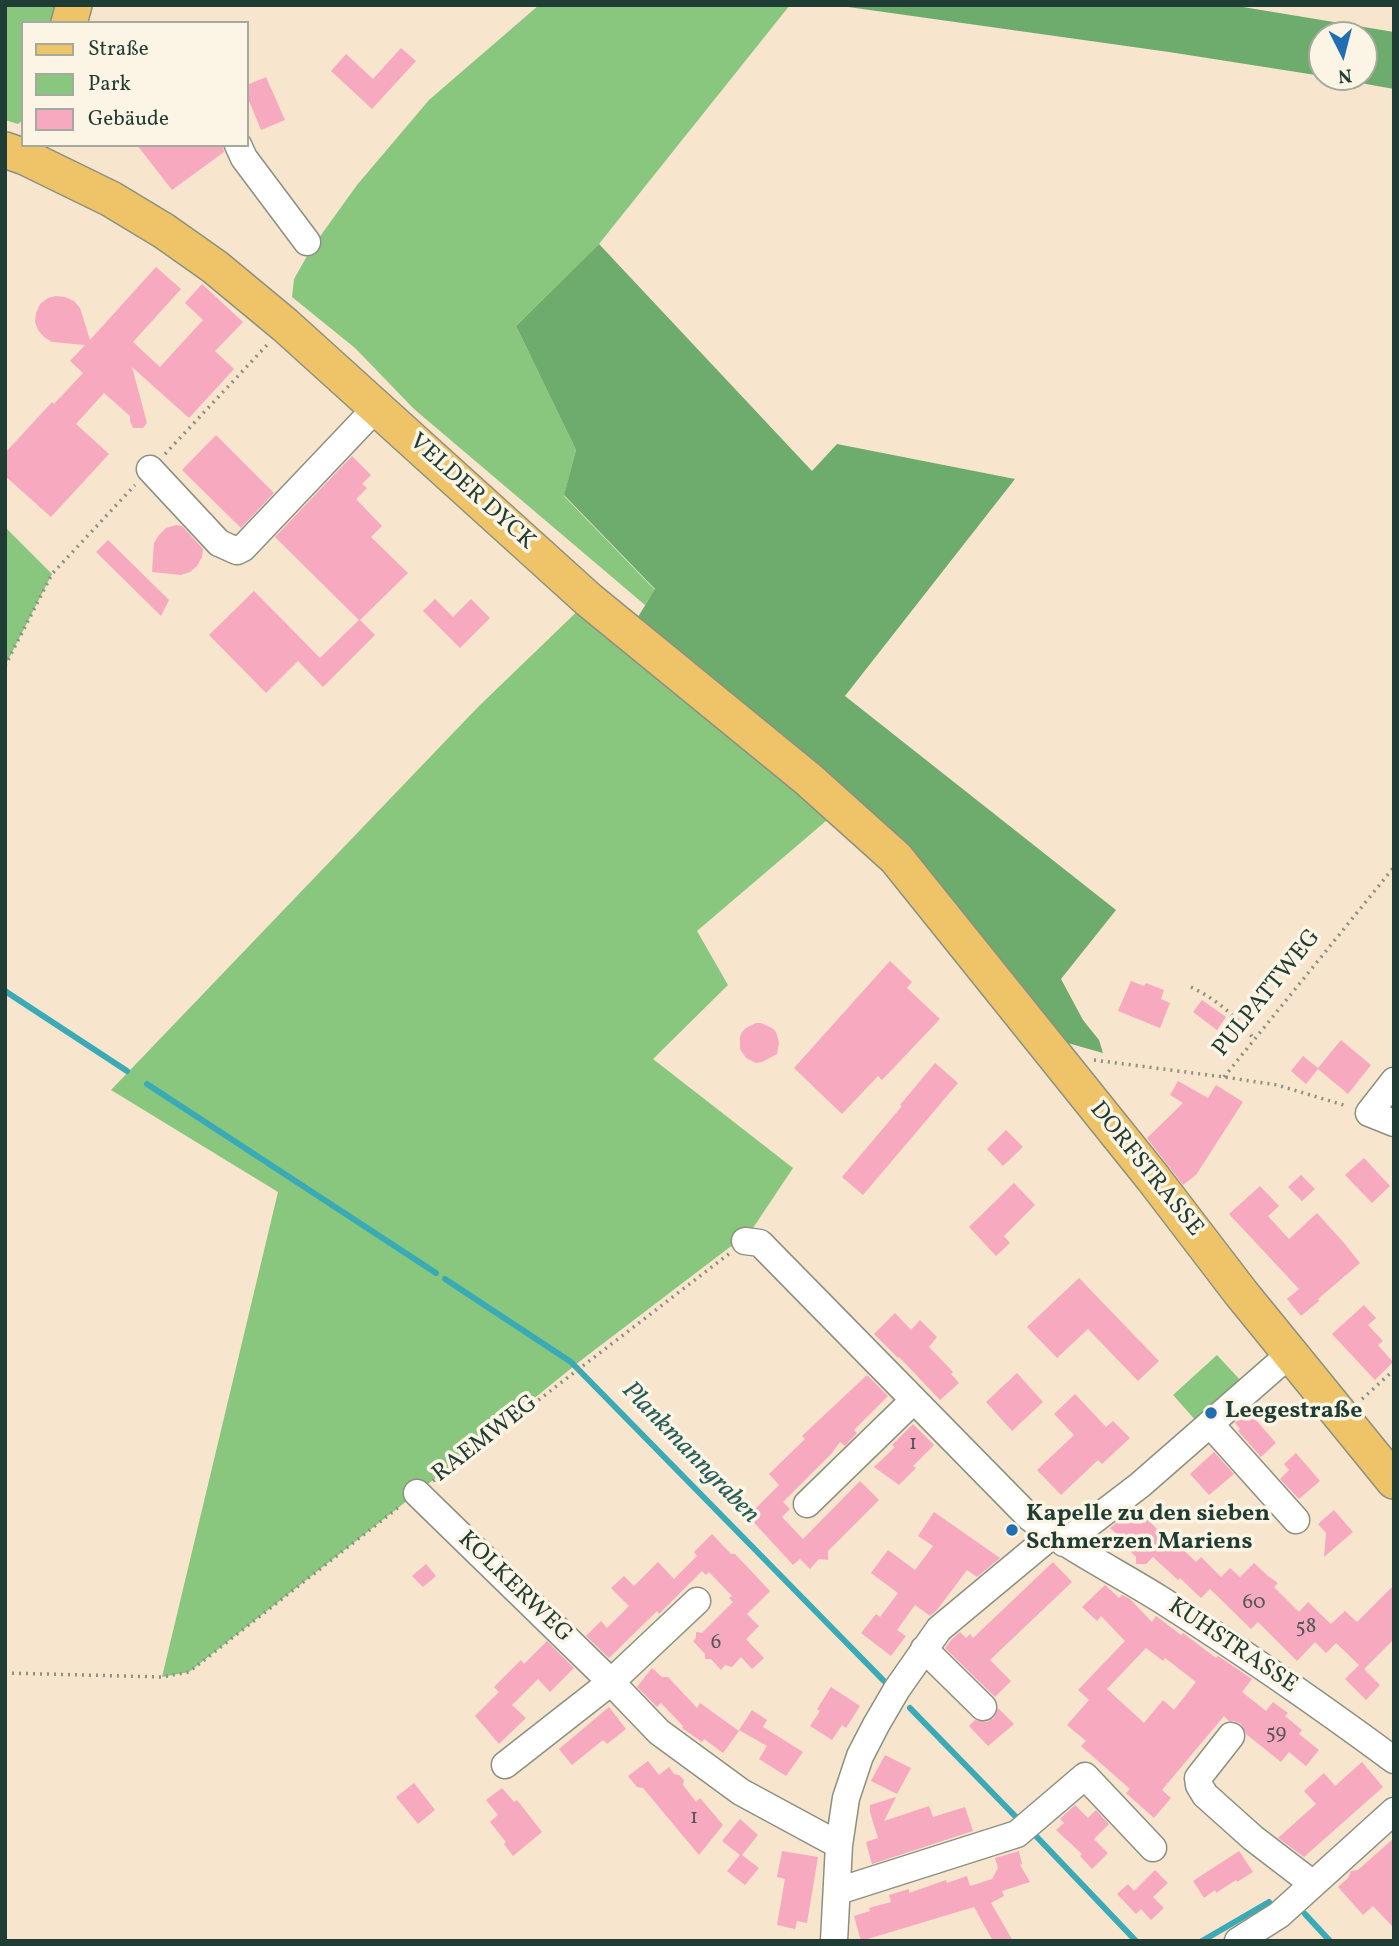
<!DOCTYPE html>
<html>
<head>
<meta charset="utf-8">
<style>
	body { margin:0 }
	#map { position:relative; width:1399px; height:1946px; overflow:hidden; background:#f7e5cd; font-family:Vollkorn,serif }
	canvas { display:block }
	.frame { position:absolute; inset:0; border:7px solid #1f3d34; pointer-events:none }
	.legend { position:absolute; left:21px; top:21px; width:228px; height:126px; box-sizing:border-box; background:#fcf5e5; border:2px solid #a4ab9e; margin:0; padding:9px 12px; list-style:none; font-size:21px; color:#1f3d34 }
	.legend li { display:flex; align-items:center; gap:14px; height:35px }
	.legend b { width:35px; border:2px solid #a4ab9e }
	.north { position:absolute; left:1308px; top:21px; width:70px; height:70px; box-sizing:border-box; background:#fcf5e5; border:2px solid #a4ab9e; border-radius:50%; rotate:174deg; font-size:19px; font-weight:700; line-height:28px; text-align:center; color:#1f3d34 }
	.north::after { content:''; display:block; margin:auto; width:24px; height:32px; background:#1f6fb2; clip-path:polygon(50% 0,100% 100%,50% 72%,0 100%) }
</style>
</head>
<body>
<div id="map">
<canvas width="1399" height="1946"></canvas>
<div class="frame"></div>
<ul class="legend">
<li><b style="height:9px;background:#efc469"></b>Straße</li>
<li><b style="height:19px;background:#89c77e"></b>Park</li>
<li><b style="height:19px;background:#f7a9c0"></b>Gebäude</li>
</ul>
<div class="north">N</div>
</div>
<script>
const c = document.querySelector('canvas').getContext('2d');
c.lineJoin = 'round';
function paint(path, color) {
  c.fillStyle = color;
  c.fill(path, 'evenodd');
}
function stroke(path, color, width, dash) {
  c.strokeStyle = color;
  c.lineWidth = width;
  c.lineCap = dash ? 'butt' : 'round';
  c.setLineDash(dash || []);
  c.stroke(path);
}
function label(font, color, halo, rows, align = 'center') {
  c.font = font + ' Vollkorn,serif';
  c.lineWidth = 7;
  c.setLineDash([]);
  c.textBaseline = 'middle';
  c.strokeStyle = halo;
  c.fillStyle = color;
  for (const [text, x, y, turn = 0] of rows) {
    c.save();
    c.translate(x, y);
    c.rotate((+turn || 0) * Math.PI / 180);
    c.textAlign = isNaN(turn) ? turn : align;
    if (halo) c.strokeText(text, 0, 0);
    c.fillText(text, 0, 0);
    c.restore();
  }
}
paint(new Path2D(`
	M5 5H61L57 23H23V120L18 124 5 120Z
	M539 5H790L599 244 516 326 576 450 564 496 655 590 645 605 414 409 355 348 292 297 294 279 311 249 357 185 429 100Z
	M5 527 52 574 5 666Z
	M589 600 833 815 697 931 728 985 653 1059 793 1168 751 1231 584 1358 417 1493 189 1672 162 1677 278 1192 111 1090 478 707Z
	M1217 1355 1242 1382 1197 1422 1173 1395Z`), '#89c77e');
paint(new Path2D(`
	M834 5H1231L1394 32V89L1327 77H1364V35H1322V76L1169 52Z
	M599 244 812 471 837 444 1015 479 845 696 1116 910 1061 979 1083 1020 1099 1040 1103 1053 1025 1031 890 868 627 635 655 589 564 495 576 450 516 326Z`), '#6eac6d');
stroke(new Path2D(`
	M5 991 127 1071
	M147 1084 436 1273
	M445 1279 571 1362 884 1681
	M910 1708 1016 1817
	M1035 1835 1136 1941
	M1305 1914 1330 1941
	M1202 1941 1269 1902`), '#3aabb6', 6);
paint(new Path2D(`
	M401 48 416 61 372 109 331 71 346 54 373 79Z
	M266 77 285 120 261 130 247 96V85Z
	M137 145H223L224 152 172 190Z
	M156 267 181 289 133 342 160 367 203 320 185 303 202 284 243 322 215 351 234 369 189 418 132 367 147 423 143 428H133L130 421V416L104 393 76 424 109 454 51 517 5 476V453L52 402 54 404 83 373 70 361 85 345 52 342 44 337 38 330 35 322 36 313 40 304 48 298 56 296 65 297 74 301 80 308 90 340Z
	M216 435 274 493 241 528 182 470Z
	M352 456 371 475 362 484 367 488 356 499 382 526 371 537 408 573 360 620 375 635 323 687 298 661 266 693 209 635 254 591 320 658 359 620 275 537Z
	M176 525 182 526 203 549 202 557 197 566 190 572 181 575 152 572 154 543 159 535 166 528Z
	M108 540 169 600 161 616 96 552Z
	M435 599 453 617 471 599 490 618 460 648 423 611Z
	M890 961 912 982 907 988 940 1019 882 1080 878 1076 842 1114 794 1068Z
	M1131 981 1144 986 1146 983 1164 990 1161 999 1170 1003 1160 1028 1118 1011Z
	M1202 1000 1226 1017 1217 1030 1193 1012Z
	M756 1023H761L772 1028 776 1032 779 1043 777 1054 762 1062 756 1063 746 1058 740 1049V1037L742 1032 746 1028Z
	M1341 1040 1371 1065 1348 1094 1318 1069 1306 1084 1291 1071 1303 1056 1318 1068Z
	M935 1063 958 1083 863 1195 842 1177 902 1106 900 1105Z
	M1178 1081 1208 1098 1216 1085 1243 1102 1196 1175 1183 1185 1147 1138 1183 1103 1170 1095Z
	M1006 1130 1023 1147 1003 1166 987 1149Z
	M1364 1158 1390 1186 1372 1203 1345 1175Z
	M1301 1175 1315 1189 1302 1201 1288 1187Z
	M1014 1183 1035 1205 1004 1236 1010 1243 996 1256 969 1227Z
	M1260 1186 1279 1206 1268 1216 1289 1239 1317 1213 1344 1243 1360 1263 1318 1299 1319 1301 1301 1316 1287 1299 1299 1289 1229 1214Z
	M1079 1278 1159 1361 1138 1381 1088 1329 1057 1358 1027 1327Z
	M1364 1305 1376 1318 1368 1325 1383 1341 1378 1345 1393 1362 1375 1380 1332 1334Z
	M895 1313 911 1330 920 1320 937 1337 929 1347 953 1372 951 1374 959 1383 940 1400 899 1357 898 1358 874 1334Z
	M1017 1373 1043 1402 1012 1431 986 1402Z
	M867 1375 888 1396 854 1430 857 1433 845 1446 840 1442 832 1453 783 1502 790 1509 782 1517 803 1539 860 1481 879 1500 828 1551V1560L819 1559 810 1569 800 1559 793 1565 748 1516 779 1485 769 1474 805 1439 802 1436Z
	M1075 1394 1106 1427 1113 1421 1130 1438 1102 1464 1098 1460 1061 1495 1037 1470 1074 1435 1054 1414Z
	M1248 1411 1276 1443 1261 1457 1238 1431 1240 1429 1235 1423Z
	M913 1424 934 1445 913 1466 916 1468 899 1485 874 1467 895 1447 892 1445Z
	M1214 1452 1234 1474 1209 1495 1190 1474Z
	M1296 1453 1320 1481 1299 1499 1280 1479 1289 1470 1284 1464Z
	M1334 1510 1353 1532 1324 1557 1326 1533 1318 1524Z
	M934 1512 1000 1558 977 1577 967 1570 937 1610 930 1616 915 1605 897 1630 906 1636 891 1656 861 1633 876 1614 880 1617 898 1593 871 1573 888 1550 915 1570 933 1546 918 1536Z
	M1131 1512 1136 1517 1140 1513 1169 1540 1171 1538 1196 1562 1201 1557 1221 1577 1230 1568 1240 1577 1254 1563 1268 1576 1278 1583 1274 1587 1299 1612 1308 1602 1331 1624 1345 1611 1357 1622 1394 1585V1639L1364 1669 1380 1685 1366 1700 1345 1679 1359 1665 1336 1643 1326 1653 1315 1642 1297 1661 1258 1622 1251 1629 1210 1589 1201 1598 1180 1578 1178 1580 1153 1557 1146 1564H1136V1557L1125 1546H1118V1535L1110 1528Z
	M712 1534 731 1554H735L770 1591 747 1614 759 1626 746 1639 764 1658 752 1669 741 1657 732 1667 725 1665 721 1670 711 1659H705V1654L693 1641 696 1638V1632L702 1633 733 1602 729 1598 732 1596 709 1572 706 1575 702 1571 659 1614 657 1611 609 1658 586 1636 601 1621 607 1628 629 1606 611 1588 624 1576 634 1586 658 1562 674 1579 697 1556 694 1552Z
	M1053 1562 1072 1582 990 1660 1011 1681 995 1697 945 1648 951 1640 960 1632 966 1638 970 1634 973 1638Z
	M426 1564 436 1576 423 1587 412 1576Z
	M1105 1585 1119 1598 1122 1595 1130 1599 1152 1622 1156 1616 1181 1635 1183 1633 1216 1658 1218 1656 1252 1679 1242 1692 1266 1711 1273 1702 1288 1713 1285 1716 1302 1730 1299 1734 1319 1750 1306 1766 1289 1752 1281 1762 1246 1734 1241 1724 1234 1721H1229L1224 1716 1162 1790 1171 1798 1154 1818 1126 1793 1130 1789 1081 1746 1086 1741 1067 1725 1089 1700 1078 1690 1125 1641 1101 1616 1097 1621 1082 1607ZM1146 1648 1163 1661 1165 1658 1196 1682 1174 1710 1163 1700 1144 1723 1107 1689Z
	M547 1641 574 1668 550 1692 538 1679 512 1705 526 1718 499 1744 475 1716 499 1692 494 1687 521 1660 524 1664Z
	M652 1668 662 1677H668L697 1708 700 1703 739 1731 723 1753 704 1739 702 1742 682 1728 683 1726 661 1703 657 1707 637 1687Z
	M831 1687 860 1706 846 1728 842 1725 832 1740 810 1726 820 1711 817 1709Z
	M609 1707 626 1729 607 1744 603 1740 572 1765 559 1749Z
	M998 1708 1014 1724 988 1746 969 1726 975 1720 987 1722 994 1718Z
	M752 1710 767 1720 763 1727 803 1752 786 1776 759 1759 767 1746 739 1730Z
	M885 1755 911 1768 897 1794 871 1781Z
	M648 1761 659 1775 669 1767 674 1774 679 1775 684 1780 683 1785 696 1802 700 1798 723 1825 699 1855 643 1788 637 1787 628 1776Z
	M1362 1762 1383 1787 1304 1857 1278 1838 1316 1804 1304 1791 1324 1773 1335 1786Z
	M414 1783 435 1810 418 1824 396 1797Z
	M502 1788 514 1802 517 1800 542 1832 513 1856 504 1844 506 1842 490 1822 498 1815 486 1800Z
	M896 1797 884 1821 929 1806 933 1817 965 1807 973 1831 872 1864 866 1842 878 1838 870 1812V1805Z
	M1075 1805 1088 1818 1096 1810 1109 1824 1094 1839 1108 1853 1092 1869 1080 1856 1082 1854 1056 1830 1064 1823 1060 1819Z
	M740 1819 758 1835 742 1855 759 1868 745 1885 727 1871 740 1855 722 1841Z
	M1394 1838V1928L1373 1906 1363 1915 1338 1887 1348 1878 1351 1871 1358 1870Z
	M782 1851 818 1857 807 1923 797 1921 795 1929 777 1925 785 1879 777 1877Z
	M1019 1851 1022 1864 1020 1865 1030 1882 1002 1891 1004 1896 991 1903 1013 1941H993L974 1907 861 1941 854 1916 870 1911 869 1908 891 1902 889 1895 909 1889V1893L946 1880 947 1883 967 1876 970 1886 992 1879 998 1868 995 1858Z
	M1239 1851 1253 1872 1237 1882 1236 1880 1216 1893 1215 1890 1204 1898 1193 1881Z
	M1155 1870 1168 1883 1153 1897 1164 1908 1151 1920 1141 1909 1136 1914 1117 1894 1128 1884 1134 1891Z`), '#f7a9c0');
const minor = new Path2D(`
	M238 145 244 158 307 242
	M150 469 219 543 237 551 243 548 376 408
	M1394 1081 1369 1113 1394 1123
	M745 1241 760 1243 1029 1517C1070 1549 1117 1572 1160 1599 1240 1650 1318 1704 1394 1760
	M1210 1424 1296 1520
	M417 1493 611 1682 659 1732 741 1792 839 1845
	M807 1504 914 1400
	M1064 1543 1140 1485 1291 1353
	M924 1649 983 1707
	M1231 1736 1198 1778 1199 1785 1205 1795 1253 1838 1313 1884
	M505 1765 611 1682 697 1601
	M838 1891 1017 1834 1085 1776 1153 1848
	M834 1941 839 1845 846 1798 860 1756 876 1725 897 1689 939 1629 1052 1535
	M1238 1941 1279 1915 1394 1811`);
const major = new Path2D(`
	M69 23 74 5
	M5 150 25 157 111 199 164 231 215 267 285 325 589 600 808 779 896 858 1153 1178 1241 1293 1394 1481`);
stroke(minor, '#8b9180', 29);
stroke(major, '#8b9180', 38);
stroke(new Path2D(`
	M165 454 267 345
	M5 666 52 574 135 485
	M1191 987C1216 999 1237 1017 1254 1039
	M1094 1060 1224 1077 1277 1085 1347 1106
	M1224 1077 1394 867
	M1362 1399 1394 1370
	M433 1481 730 1253
	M5 1673 162 1677 189 1672 399 1507`), '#8b9180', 3.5, [2, 5]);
stroke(minor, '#fff', 26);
stroke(major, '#efc469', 35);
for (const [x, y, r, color] of [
	[1211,1413,7,"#1f6fb2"],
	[1012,1530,7,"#1f6fb2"]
]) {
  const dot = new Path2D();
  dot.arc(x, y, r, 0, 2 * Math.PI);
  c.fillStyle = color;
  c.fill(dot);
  stroke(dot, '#fcf5e5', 2.5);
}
label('21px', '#555857', null, [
	["1",913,1445],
	["60",1254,1604],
	["58",1306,1628],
	["6",716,1644],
	["59",1276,1734],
	["1",694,1819]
]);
label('24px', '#1f3d34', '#fcf5e5', [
	["VELDER DYCK",471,493,42],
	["PULPATTWEG",1268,994,-51],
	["DORFSTRASSE",1145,1170,51],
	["RAEMWEG",486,1440,-38],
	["KOLKERWEG",514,1588,44],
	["KUHSTRASSE",1232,1647,34]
]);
label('bold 24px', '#1f3d34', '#fcf5e5', [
	["Leegestraße",1225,1413],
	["Kapelle zu den sieben",1026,1516],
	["Schmerzen Mariens",1026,1544]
], 'left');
label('italic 26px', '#275e5b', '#fcf5e5', [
	["Plankmanngraben",689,1454,46]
]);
</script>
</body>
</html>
